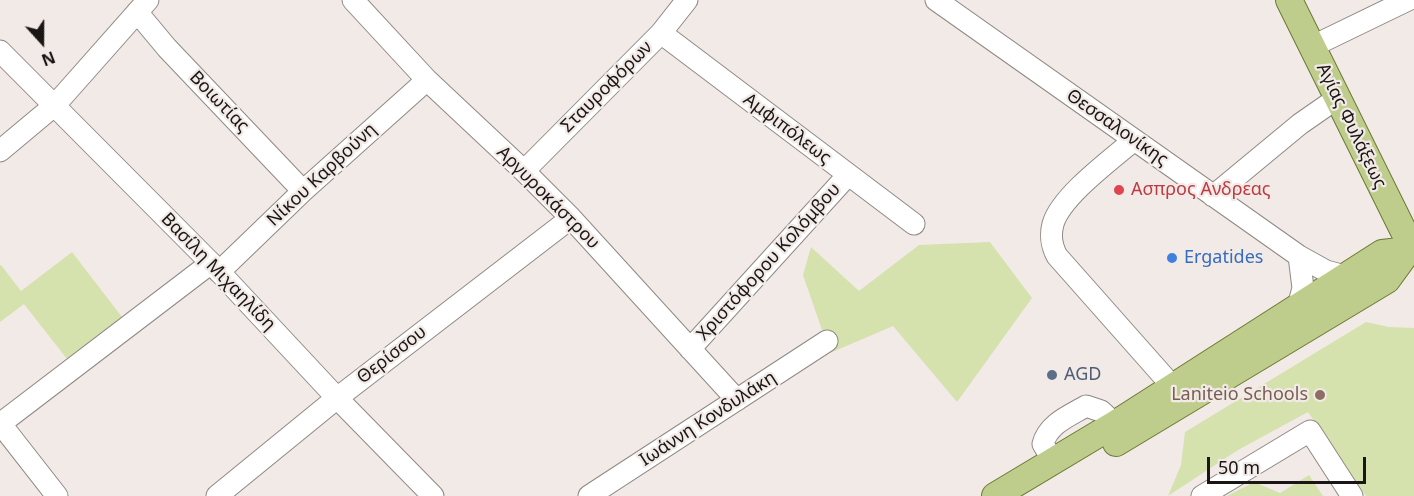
<!DOCTYPE html>
<html>
<head>
<meta charset="utf-8">
<style>
	body { margin:0 }
	#map { position:relative; width:1414px; height:496px; overflow:hidden; background:#f2eae6; font-family:"Noto Sans",sans-serif }
	canvas { display:block }
	.north { position:absolute; left:12px; top:12px; width:60px; height:60px; -webkit-text-stroke:4px #f2eae6; paint-order:stroke; rotate:159deg; font-size:16px; font-weight:700; line-height:24px; text-align:center; color:#191615 }
	.north::after { content:''; display:block; margin:auto; width:21px; height:27px; background:#191615; clip-path:polygon(50% 0,100% 100%,50% 72%,0 100%) }
	.scale { position:absolute; left:1207px; top:457px; width:159px; height:27px; box-sizing:border-box; border:3px solid #191615; border-top:0; padding-left:8px; font-size:18px; line-height:21px; white-space:nowrap; color:#191615; -webkit-text-stroke:4px #f2eae6; paint-order:stroke }
</style>
</head>
<body>
<div id="map">
<canvas width="1414" height="496"></canvas>
<div class="north">N</div>
<div class="scale">50 m</div>
</div>
<script>
const c = document.querySelector('canvas').getContext('2d');
c.lineJoin = 'round';
function paint(path, color) {
  c.fillStyle = color;
  c.fill(path, 'evenodd');
}
function stroke(path, color, width, dash) {
  c.strokeStyle = color;
  c.lineWidth = width;
  c.lineCap = dash ? 'butt' : 'round';
  c.setLineDash(dash || []);
  c.stroke(path);
}
function label(font, color, halo, rows, align = 'center') {
  c.font = font + ' "Noto Sans",sans-serif';
  c.lineWidth = 4.5;
  c.setLineDash([]);
  c.textBaseline = 'middle';
  c.strokeStyle = halo;
  c.fillStyle = color;
  for (const [text, x, y, turn = 0] of rows) {
    c.save();
    c.translate(x, y);
    c.rotate((+turn || 0) * Math.PI / 180);
    c.textAlign = isNaN(turn) ? turn : align;
    if (halo) c.strokeText(text, 0, 0);
    c.fillText(text, 0, 0);
    c.restore();
  }
}
paint(new Path2D(`
	M990 242 1032 298 957 402 893 326 830 353 803 275 811 247 859 291 919 245Z
	M72 252 122 317 67 359 24 304 0 322V266L1 265 21 291Z
	M1366 322 1389 327 1414 328V496H1366L1308 412 1238 450 1168 496 1181 465 1185 432Z
	M1309 475 1323 496H1227L1254 482 1280 493Z`), '#d6e2ad');
const minor = new Path2D(`
	M353 0 427 80 524 171 571 218 737 400
	M936 0 1299 256 1326 271 1345 276
	M137 12 167 48 303 191
	M661 33 914 224
	M1311 47 1408 0
	M0 51 211 263 337 398 433 496
	M1134 140C1112 159 1061 196 1053 224 1050 235 1052 247 1057 256L1173 387
	M0 151 55 105 148 0
	M524 171 661 33 687 0
	M1213 196 1300 124 1336 99
	M219 272 303 191 427 80
	M1298 307 1303 288 1299 256
	M690 349 848 175
	M0 423 57 496
	M0 424 211 263
	M1053 461 1043 444C1048 424 1069 416 1086 406L1101 411 1115 424
	M217 496 337 398 571 218
	M589 496 827 341
	M1202 496 1310 431 1352 496`);
const major = new Path2D(`
	M1289 0 1414 252
	M1116 443 1387 280 1411 247
	M995 496 1115 424 1382 253 1400 251 1414 245`);
stroke(minor, '#908985', 23);
stroke(major, '#6a7830', 28);
stroke(minor, '#fff', 21);
stroke(major, '#bfcd8c', 26);
for (const [x, y, r, color] of [
	[1119,190,6,"#e0444e"],
	[1172,258,6,"#3f7fe0"],
	[1052,375,6,"#5c6f8a"],
	[1320,395,6,"#8d6e63"]
]) {
  const dot = new Path2D();
  dot.arc(x, y, r, 0, 2 * Math.PI);
  c.fillStyle = color;
  c.fill(dot);
  stroke(dot, '#f2eae6', 2);
}
label('18px', '#191615', '#f2eae6', [
	["Σταυροφόρων",607,87,-45],
	["Βοιωτίας",219,102,46],
	["Αγίας Φυλάξεως",1351,126,64],
	["Θεσσαλονίκης",1117,128,35],
	["Αμφιπόλεως",787,129,37],
	["Νίκου Καρβούνη",322,175,-43],
	["Αργυροκάστρου",548,198,45],
	["Χριστόφορου Κολόμβου",769,262,-48],
	["Βασίλη Μιχαηλίδη",218,272,46],
	["Θερίσσου",392,355,-38],
	["Ιωάννη Κονδυλάκη",708,419,-33]
]);
label('18px', '#be3a42', '#f2eae6', [
	["Ασπρος Ανδρεας",1131,190]
], 'left');
label('18px', '#366cbe', '#f2eae6', [
	["Ergatides",1184,258]
], 'left');
label('18px', '#4e5e75', '#f2eae6', [
	["AGD",1064,375]
], 'left');
label('18px', '#785e54', '#f2eae6', [
	["Laniteio Schools",1308,395]
], 'right');
</script>
</body>
</html>
